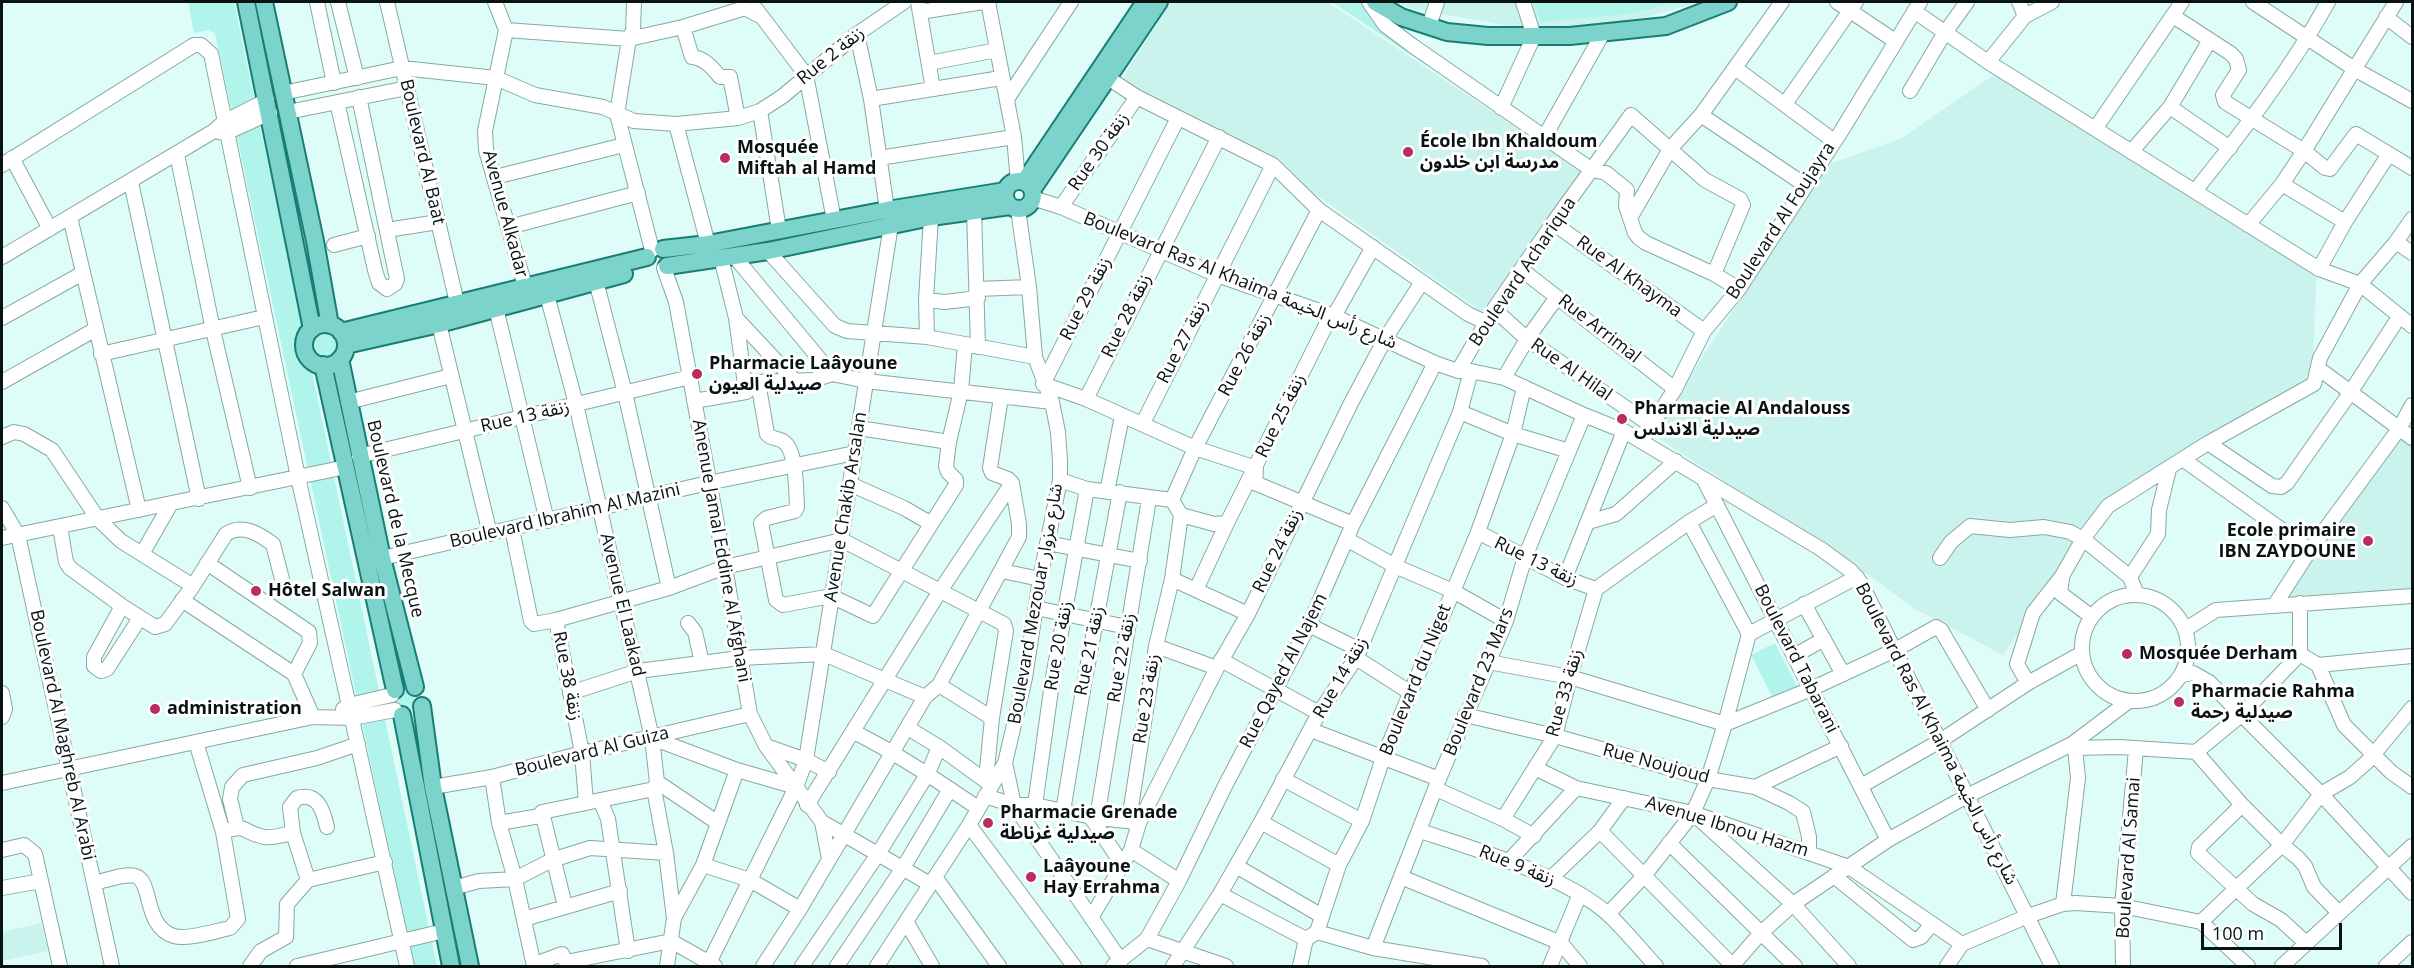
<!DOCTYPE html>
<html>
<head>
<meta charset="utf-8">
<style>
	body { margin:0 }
	#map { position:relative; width:2414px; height:968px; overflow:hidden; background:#defdf9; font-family:"Open Sans",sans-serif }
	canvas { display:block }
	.frame { position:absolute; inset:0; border:3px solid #091412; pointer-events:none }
	.scale { position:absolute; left:2201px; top:923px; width:141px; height:27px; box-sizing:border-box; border:3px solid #091412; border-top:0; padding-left:8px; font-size:18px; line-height:21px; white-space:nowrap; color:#091412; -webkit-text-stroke:4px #fff; paint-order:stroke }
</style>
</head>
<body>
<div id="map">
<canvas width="2414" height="968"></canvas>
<div class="frame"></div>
<div class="scale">100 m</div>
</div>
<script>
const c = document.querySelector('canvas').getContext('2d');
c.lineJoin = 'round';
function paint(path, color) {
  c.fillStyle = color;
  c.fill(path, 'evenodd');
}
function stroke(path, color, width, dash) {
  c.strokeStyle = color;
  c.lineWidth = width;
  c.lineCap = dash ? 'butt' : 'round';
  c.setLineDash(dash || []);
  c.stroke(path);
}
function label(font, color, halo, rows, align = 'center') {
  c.font = font + ' "Open Sans","Noto Sans Arabic",sans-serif';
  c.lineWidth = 6;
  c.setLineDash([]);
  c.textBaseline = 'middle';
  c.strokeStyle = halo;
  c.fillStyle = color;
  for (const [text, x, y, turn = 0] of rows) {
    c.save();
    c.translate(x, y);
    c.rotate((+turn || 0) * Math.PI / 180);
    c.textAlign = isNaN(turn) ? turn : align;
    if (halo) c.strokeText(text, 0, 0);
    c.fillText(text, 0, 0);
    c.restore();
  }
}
paint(new Path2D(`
	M1171 2H1328L1581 171 1482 312 1308 189 1280 159 1247 144 1202 129 1119 83Z
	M1396 2H1701L1635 20 1529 30 1409 8Z
	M1995 74 2317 270 2312 381 2104 510 2003 655 1915 609 1871 577 1652 434 1829 164 1900 139Z
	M2400 430 2412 438V589L2286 599Z
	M41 923 48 951 2 961V932Z`), '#cbf3ee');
paint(new Path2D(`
	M188 2H234L437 966H414L215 34 209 30 194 33Z
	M1332 2H1361L1378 27 1421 58 1429 67Z
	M1534 2H1675L1631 14 1540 22Z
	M310 344a15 15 0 1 1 30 0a15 15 0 1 1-30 0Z
	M1775 643 1799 690 1775 702 1751 655Z
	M397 700a10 10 0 1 1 20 0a10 10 0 1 1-20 0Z`), '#b1f4eb');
const minor = new Path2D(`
	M317 2 334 83
	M338 2 357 78
	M387 2 457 303
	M495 2 506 30 485 131 486 150 525 286
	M634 2 633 31 629 39 617 114 652 250
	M918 2 933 89
	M988 2 1014 137 1018 181
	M1369 2 1385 25 1413 46 1592 170 1606 173 1627 190 1626 206 1635 233 1639 238 1646 243 1714 274 1739 289
	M1837 2 1895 41
	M2253 2 2356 70 2412 101
	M756 9 806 75 834 220
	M1914 11 1988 62 2319 269 2360 284 2412 326
	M920 12 983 2
	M2025 16 2052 2
	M2173 16 2230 53 2236 59 2239 70 2223 95 2225 102 2304 151 2325 168 2330 169 2356 134 2412 168
	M2386 17 2412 37
	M1429 26 1437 2
	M683 27 692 57C704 58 712 67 720 77H730L738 118
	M506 30 629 39 683 27 745 8 760 16
	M857 34 871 99 887 210
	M1988 62 2025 16 2019 2
	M929 63 997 50
	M1735 68 1834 141
	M1108 78 1137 97 1273 165 1319 210 1468 314 1487 323
	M1910 91 1944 34 1967 2
	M283 93 402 68 496 78 535 95 603 107 634 121 676 124 738 118 760 111 783 96 857 34 904 2
	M871 99 1001 78
	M1007 99 1071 2
	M337 102 375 270 379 283 387 289 395 284 397 279 359 97
	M1785 104 1856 2
	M2170 107 2230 148
	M1501 108 1534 36 1523 2
	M760 111 779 230
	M288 112 407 88
	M1701 115 1805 185
	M1178 118 1043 384 1086 399 1195 448 1256 468 1255 483 1353 524
	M676 124 708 244
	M2095 129 2182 2
	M219 132 226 133 270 113
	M1545 136 1603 33
	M2131 152 2170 107 2210 40
	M177 154 213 330 250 488
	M12 158 50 229
	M879 158 1014 137
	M2 165 194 45H201L211 54 298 477 407 966
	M495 177 624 145
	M131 182 199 499
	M2282 184 2345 222
	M2195 191C2243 131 2291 69 2328 2
	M1032 198 1061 207 1217 275 1334 316 1435 363 1458 371H1471L1504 378 1584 415 1624 431 1821 549 1851 571 1861 583 2052 966
	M1061 207 1137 97
	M974 210 978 347
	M70 217 139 510
	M1630 218 1670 149 1701 115 1782 2
	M1553 223 1704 331
	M2248 225 2282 184 2304 151 2396 2
	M509 227 638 193
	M387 230 438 222
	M2396 242 2412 253
	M334 245 368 236
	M768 251 835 326 847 331 927 337 1035 357
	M734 256 832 374
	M2 257 214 131 224 122 267 100
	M721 258 736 318 746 392
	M664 268 676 302 725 567 750 714 766 746 822 822 930 884
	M2319 269 2345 222 2389 154
	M1522 270 1675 389
	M596 281 625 393 669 588
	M977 289 1029 287
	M547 295 576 404 652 738 657 782 654 789 666 853 674 918
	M926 300 945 302 978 298
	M496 308 547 521
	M1494 309 1527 339 1652 426
	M2 318 83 273
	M736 318 794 380
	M439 324 490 534
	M927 337 926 300 931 217
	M101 354 264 317
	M2318 368 2412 438
	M1458 371 1494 309 1553 223 1631 115 1705 180 1740 199 1743 205 1714 274
	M1504 378 1527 339 1557 297
	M2 382 96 329
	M758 382 767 434C772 440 778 437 784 442 797 451 796 492 797 507L795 511 767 518 761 523 776 600 783 605 831 596 873 616 956 485V480L948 472 946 466 949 442 961 391 965 344
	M1086 399 1219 137
	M694 401 746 392 758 382 813 380 832 374 866 381 1052 402
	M348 402 451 376
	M1460 412 1513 434 1569 451
	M1143 423 1273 165
	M859 428 949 442
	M2 437 14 432 24 434 52 450 98 519 121 541 193 586
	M1642 440 1675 389 1704 331 1739 289 1842 130 1920 2
	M2208 443 2272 486 2281 487 2287 483 2350 393 2399 317
	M359 456 690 377
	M2184 460 2310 550
	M1060 480 1087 489 1172 500 1181 515 1214 524 1227 523
	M1704 480 1888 840
	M850 484 904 508 930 523
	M1107 492 1122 416
	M1172 500 1195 448 1319 210
	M2 508 18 535 112 966
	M1181 515 1172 579 1248 614
	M1588 522 1616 514 1676 461
	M60 527 66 562 70 568 122 606 155 627 165 624 193 586 226 534C242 523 259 534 273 544L283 583
	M512 529 531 621 534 624 556 620 669 588 725 567 842 540 1004 624 1006 631 992 718 986 780
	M1478 532 1565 578 1596 589
	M2 538 346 467
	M1348 540 1397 567 1453 591 1506 621
	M1047 543 1140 561
	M142 554 170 505
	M382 558 708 483 855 453
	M1940 558 1951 542 1970 526 2010 530 2044 527 2070 532 2083 539 2130 577 2137 595
	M207 563 309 632 310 643 294 674
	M1002 571 1040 579
	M2130 577 2158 534 2159 510 2169 469
	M1565 578 1624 431
	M2062 578 2060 593 2092 617
	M1596 589 1689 522 1717 505
	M1196 590 1227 523 1326 325 1334 316 1373 247
	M2082 648a53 53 0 1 1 106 0a53 53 0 1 1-106 0Z
	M182 600 294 674 313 717
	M1804 604 1843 674
	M122 606 94 657V666L101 671 107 669 140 618
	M2274 606 2310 550 2399 429 2412 405
	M1036 608 1127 627
	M556 620 582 753 586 803
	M688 623 695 632 702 663
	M1309 625 1360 650
	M2186 629 2216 610 2412 596
	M1749 634 1857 577
	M1156 646 1217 668
	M2300 654 2318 665 2344 725 2391 772 2412 787
	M1794 656 1824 639
	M1356 658 1411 693
	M1221 660 1319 713
	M1488 662 1570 677 1725 724 1811 689 1895 650 1936 627 1941 630 1988 710
	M2318 665 2412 656
	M2182 675 2193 673 2209 682 2321 794 2412 893
	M2028 683 2017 664 2033 613 2062 576 2083 539 2108 506 2208 443 2314 384 2320 358 2360 284 2396 242 2412 219
	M939 685 992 718
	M2 693 5 709 2 717
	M570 693 638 671 740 658 824 654 925 697
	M343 709 349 705 392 695
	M1465 715 1555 736 1708 779 1755 787 1789 803 1803 812 1809 837V852
	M908 728 939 747 990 784
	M1311 730 1439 779
	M854 732C898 754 938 781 978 808
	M652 738 737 770 796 787
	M196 742 223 832
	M766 746 806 760 829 772
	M2075 748 2119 747 2196 752 2241 715 2300 654V603
	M2196 752 2242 805 2282 845 2298 858 2305 866 2314 887 2339 913
	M1005 763 1014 805 1121 961
	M1537 769 1576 788 1693 813 1849 867 1962 944
	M492 777 499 823 515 879 534 966
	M1283 779 1362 821
	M657 782 718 823
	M2 783 313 717 352 718 395 710
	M1861 786 1940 741 2028 683 2082 653
	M433 787 492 777 582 753 750 714
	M1755 787 1841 746
	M1436 789 1503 819 1555 736 1570 677 1596 589
	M985 796 1014 805H1035L1097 818 1136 822
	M600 800 608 819 628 951
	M807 805 940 591 1012 483
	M1035 805 1052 683 1087 489
	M2242 805 2199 847 2198 853 2253 904 2281 920 2306 943
	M1063 811 1083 690 1120 492
	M542 812 565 906
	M1090 816 1122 864
	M1697 817 1793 904 1849 966
	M1097 818 1149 499
	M1503 819 1534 836
	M1129 820 1156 646 1172 579
	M822 822 829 859
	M1261 822 1339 865
	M499 823 540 816 542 812 654 789
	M969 825 1074 966
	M237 827 230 799 232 787 243 775 317 758 358 744
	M1420 831C1475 849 1566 876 1609 915 1626 931 1641 950 1656 966
	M1600 831 1733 966
	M293 833 290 807 297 798C318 792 323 810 327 827
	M1669 843 1795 966
	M2 850 24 845 35 854 60 966
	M1131 850 1179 881
	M1508 862 1576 788
	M703 865 750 880 800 909
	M1236 866 1322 916
	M1834 876 1913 940 1921 937 1932 924
	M935 877 999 966
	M1401 877 1561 943 1580 966
	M1550 879 1600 831 1624 798
	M94 883C105 881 124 873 135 876 153 880 143 927 174 936 187 940 216 931 230 928L238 919 223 832C249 823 242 833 264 837 274 838 283 835 293 833L308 880
	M2 888 41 881
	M453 888 479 881 515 879 552 860 590 848 666 853
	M1220 894 1306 939
	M2063 904 2078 778 2075 748 2072 744
	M1608 914 1644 876 1693 813 1708 779 1725 724 1749 634 1689 522
	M1091 918 1131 850 1139 823 1217 668 1248 614 1351 403 1385 339 1422 282
	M524 919 620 891
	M2201 922 2282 845 2321 794 2350 777 2368 761 2412 708
	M907 923 932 966
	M1317 932 1373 948 1482 966
	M1147 939 1226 966
	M1373 948 1439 779 1506 621 1525 557 1584 415
	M709 963 796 787 806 760 891 225
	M250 966 261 951 286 937 287 904 308 880 385 862
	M297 966 444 931
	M542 966 543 961 562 954 566 962 671 941 715 966
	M667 966 674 918 703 865 737 770
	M763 966 800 909 925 697 939 685 1019 537V524L1012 483 1008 479 992 473 990 468 1001 397
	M802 966 878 854 928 773 939 747
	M837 966 903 868 950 789
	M877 966 969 825 1005 763 1025 678 1040 579 1060 480V461L1058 432 1052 402 1035 357 1029 287 1018 209
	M1113 966 1147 939 1179 881 1224 788 1309 625 1353 524 1435 363
	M1173 966 1220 894 1261 822 1319 713 1356 658 1460 412 1471 371
	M1300 966 1306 939 1317 932 1339 865 1362 821 1383 758 1478 532 1513 434 1524 387
	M1550 966 1580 894
	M1732 966 1760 934 1793 904 1888 840 1967 796 2072 744 2129 701
	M1947 966 1962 944 2028 916 2063 904 2076 903 2122 906 2201 922 2248 966
	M2123 966 2122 906 2136 749
	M2282 966 2412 846
	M2386 966 2412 942`);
const major = new Path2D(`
	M246 2 312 329
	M264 2 315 241 330 325
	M1375 2 1401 17 1447 32 1488 36H1570L1666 26 1728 2
	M1005 195a14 14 0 1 1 28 0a14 14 0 1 1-28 0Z
	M1024 182 1145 2
	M1032 190 1159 2
	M663 249 708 244 887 210 1005 191
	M667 266 768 251 931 217 1010 206
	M304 345a21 21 0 1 1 42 0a21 21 0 1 1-42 0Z
	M341 332 647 257
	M346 345 439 324 624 274
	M340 359 382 558 415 687
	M323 365 395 690
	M422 706 433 787 470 966
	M402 715 451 966`);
stroke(minor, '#8aa7a3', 16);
stroke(major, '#1a7d74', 20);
stroke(minor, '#fff', 14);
stroke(major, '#7bd3cb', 16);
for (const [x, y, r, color] of [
	[1408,152,6,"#ba2c5c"],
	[725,158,6,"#ba2c5c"],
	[697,374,6,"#ba2c5c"],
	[1622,419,6,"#ba2c5c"],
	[2368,541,6,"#ba2c5c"],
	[256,591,6,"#ba2c5c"],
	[2127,654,6,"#ba2c5c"],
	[2179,702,6,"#ba2c5c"],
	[155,709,6,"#ba2c5c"],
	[988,823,6,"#ba2c5c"],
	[1031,877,6,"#ba2c5c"]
]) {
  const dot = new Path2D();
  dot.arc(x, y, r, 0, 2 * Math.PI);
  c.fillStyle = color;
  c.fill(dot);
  stroke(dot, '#fff', 2);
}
label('18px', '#091412', '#fff', [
	["Rue 2 زنقة",831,56,-39],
	["Boulevard Al Baat",422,152,77],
	["Rue 30 زنقة",1099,152,-55],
	["Avenue Alkadar",505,214,75],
	["Boulevard Al Foujayra",1781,221,-57],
	["Boulevard Achariqua",1523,272,-56],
	["Rue Al Khayma",1629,277,36],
	["Boulevard Ras Al Khaima شارع رأس الخيمة",1240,281,22],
	["Rue 29 زنقة",1086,299,-63],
	["Rue 28 زنقة",1127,316,-64],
	["Rue Arrimal",1599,329,38],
	["Rue 27 زنقة",1183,342,-63],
	["Rue 26 زنقة",1245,355,-62],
	["Rue Al Hilal",1571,370,35],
	["Rue 25 زنقة",1281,416,-64],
	["Rue 13 زنقة",525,417,-13],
	["Avenue Chakib Arsalan",846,507,-81],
	["Boulevard Ibrahim Al Mazini",565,516,-13],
	["Boulevard de la Mecque",395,519,77],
	["Anenue Jamal Eddine Al Afghani",721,551,80],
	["Rue 24 زنقة",1278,551,-64],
	["Rue 13 زنقة",1536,562,26],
	["Boulevard Mezouar شارع مزوار",1036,604,-80],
	["Avenue El Laakad",622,605,77],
	["Rue 20 زنقة",1059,646,-80],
	["Rue 21 زنقة",1090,651,-79],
	["Rue 22 زنقة",1122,658,-80],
	["Boulevard Tabarani",1796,659,63],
	["Rue Qayed Al Najem",1284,671,-63],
	["Rue 38 زنقة",567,676,79],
	["Rue 14 زنقة",1341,678,-60],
	["Boulevard du Niget",1416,680,-68],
	["Boulevard 23 Mars",1479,682,-68],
	["Rue 33 زنقة",1565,693,-74],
	["Rue 23 زنقة",1147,699,-81],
	["Boulevard Ras Al Khaima شارع رأس الخيمة",1936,734,63],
	["Boulevard Al Maghreb Al Arabi",62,735,78],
	["Boulevard Al Guiza",592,752,-14],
	["Rue Noujoud",1656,764,15],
	["Avenue Ibnou Hazm",1727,827,17],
	["Boulevard Al Samai",2129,858,-86],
	["Rue 9 زنقة",1517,866,22]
]);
label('bold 18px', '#091412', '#fff', [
	["École Ibn Khaldoum",1420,142],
	["مدرسة ابن خلدون",1420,163],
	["Mosquée",737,148],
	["Miftah al Hamd",737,169],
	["Pharmacie Laâyoune",709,364],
	["صيدلية العيون",709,385],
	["Pharmacie Al Andalouss",1634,409],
	["صيدلية الاندلس",1634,430],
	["Ecole primaire",2356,531,"right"],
	["IBN ZAYDOUNE",2356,552,"right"],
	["Hôtel Salwan",268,591],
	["Mosquée Derham",2139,654],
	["Pharmacie Rahma",2191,692],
	["صيدلية رحمة",2191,713],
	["administration",167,709],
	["Pharmacie Grenade",1000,813],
	["صيدلية غرناطة",1000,834],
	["Laâyoune",1043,867],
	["Hay Errahma",1043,888]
], 'left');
</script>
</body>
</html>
